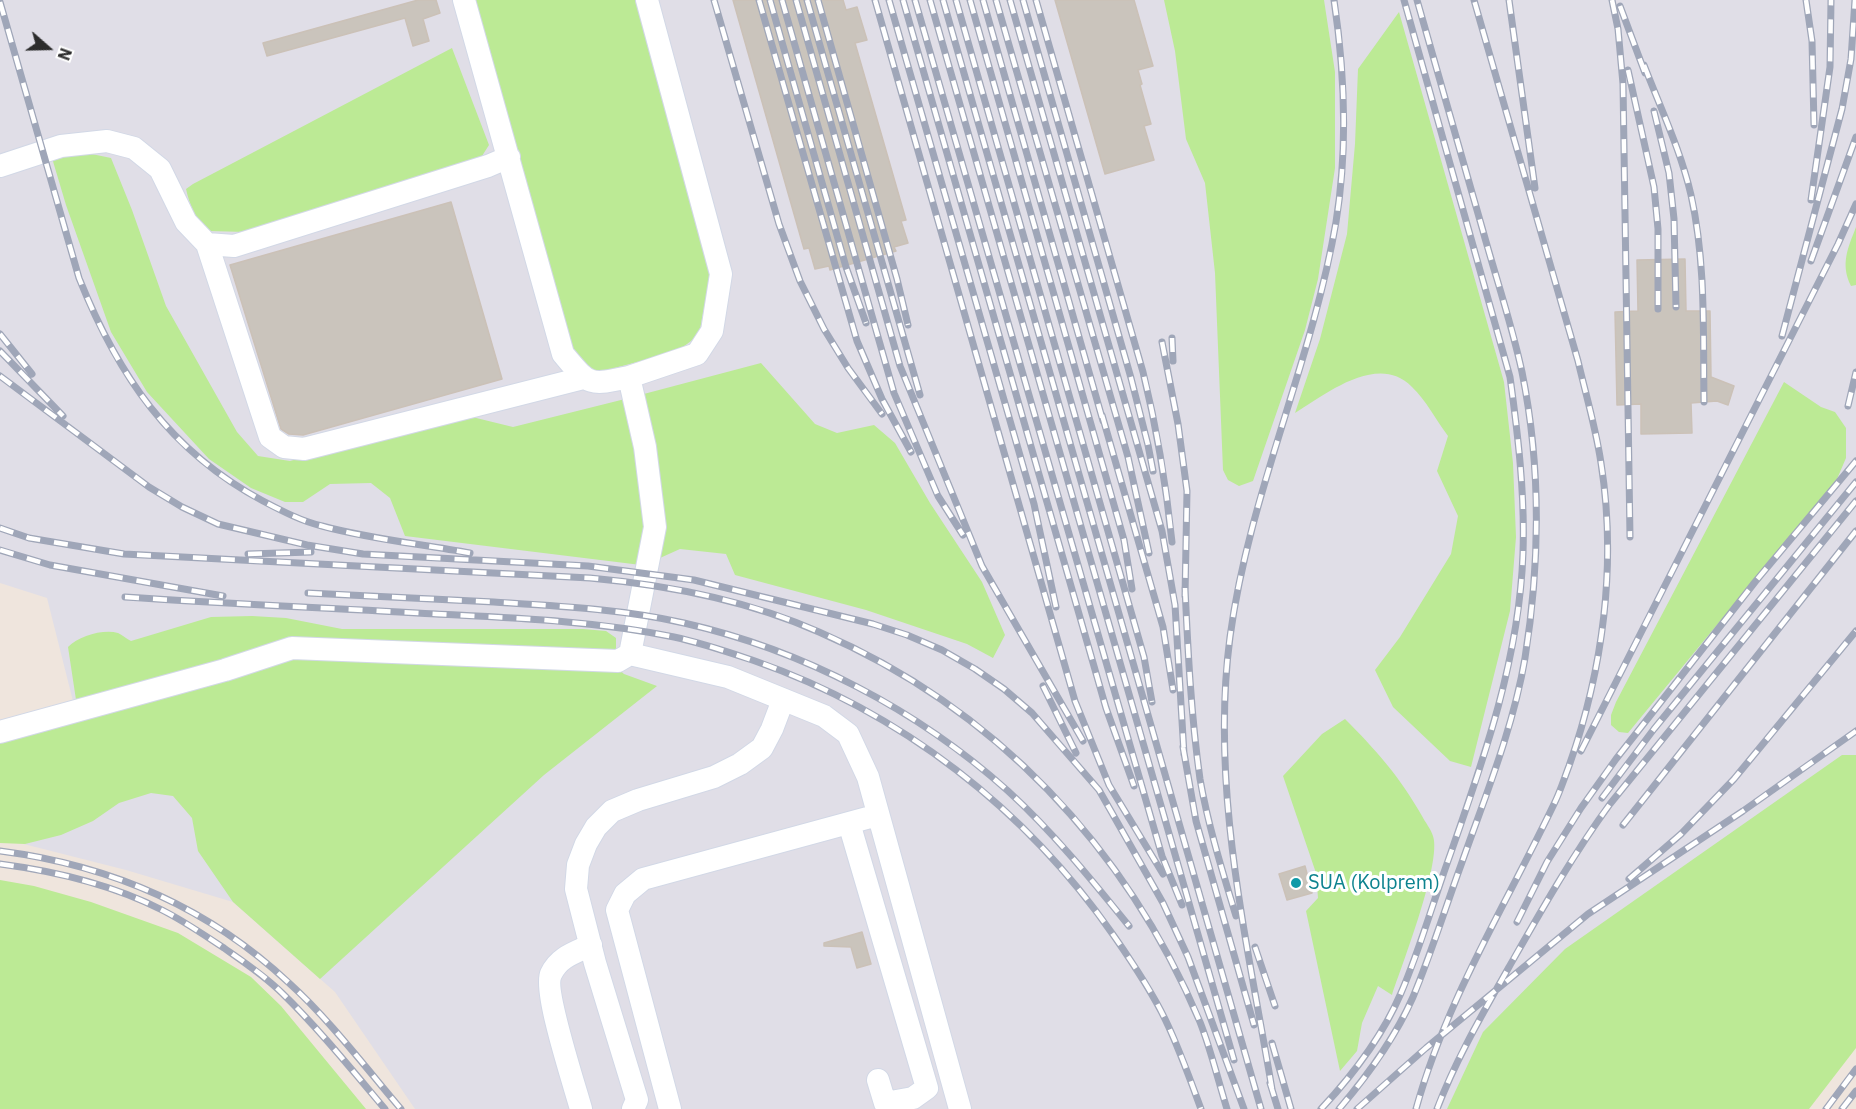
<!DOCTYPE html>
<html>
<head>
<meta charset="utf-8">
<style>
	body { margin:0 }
	#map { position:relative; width:1856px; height:1109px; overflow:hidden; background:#efe5dd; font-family:"IBM Plex Sans",sans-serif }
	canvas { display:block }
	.north { position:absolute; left:18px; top:18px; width:60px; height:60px; -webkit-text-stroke:4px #fff; paint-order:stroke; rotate:110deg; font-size:16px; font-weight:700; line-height:24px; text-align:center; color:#2c2c2c }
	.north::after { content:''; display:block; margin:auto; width:21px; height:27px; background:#2c2c2c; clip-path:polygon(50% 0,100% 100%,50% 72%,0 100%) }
</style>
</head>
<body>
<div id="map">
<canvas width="1856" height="1109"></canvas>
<div class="north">N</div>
</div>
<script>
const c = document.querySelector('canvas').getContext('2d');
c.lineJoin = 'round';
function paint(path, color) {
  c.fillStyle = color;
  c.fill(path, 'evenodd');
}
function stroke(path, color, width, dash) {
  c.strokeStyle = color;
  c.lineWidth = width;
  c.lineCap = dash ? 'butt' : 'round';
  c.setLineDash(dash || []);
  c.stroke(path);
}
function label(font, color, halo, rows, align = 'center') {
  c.font = font + ' "IBM Plex Sans",sans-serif';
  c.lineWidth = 6;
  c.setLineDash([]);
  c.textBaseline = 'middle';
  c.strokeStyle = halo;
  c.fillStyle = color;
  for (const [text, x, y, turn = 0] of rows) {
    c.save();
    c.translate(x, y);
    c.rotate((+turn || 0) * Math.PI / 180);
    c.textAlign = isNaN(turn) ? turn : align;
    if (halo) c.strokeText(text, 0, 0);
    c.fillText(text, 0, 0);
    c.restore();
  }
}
paint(new Path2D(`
	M0 0H1856V774L1544 1109H415L335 992 233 902 126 870 0 838 76 713 47 598 0 583Z`), '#e0dee7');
paint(new Path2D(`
	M475 0H639L711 271 699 335 683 347 663 355 600 372 588 369 568 346Z
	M1164 0H1324L1335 72V168L1318 279 1305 330 1253 481 1239 486 1228 480 1223 470 1215 273 1205 183 1186 139 1175 51Z
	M1399 12 1504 382 1513 463 1516 537 1510 611 1471 767 1450 761 1393 707 1375 670 1400 637 1451 554 1458 516 1437 471 1448 436C1436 420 1426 400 1412 387 1378 352 1326 394 1295 413L1320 339 1347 234 1355 144 1358 69Z
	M452 48 489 145 482 156 470 162 247 232 208 231C195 219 190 206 186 189L193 184Z
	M82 152 111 158 132 210 166 306 237 432 258 456 290 461 464 415 513 427 625 399 650 526 641 565 405 536 390 498 371 483 330 484 303 502H285L251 488 209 459 147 392 111 332 66 205 52 158Z
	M1856 227V285L1851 286C1840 264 1848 248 1856 227Z
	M761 363 815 424 837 433 874 425 895 443 930 503 982 582 1005 635 993 658 967 644 866 610 735 575 726 554 680 549 660 558 640 395Z
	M1784 382 1821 407 1835 412 1846 428V458L1837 479 1628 733 1619 732 1611 725V715L1616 702Z
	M252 616 286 618 342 629H583L606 631 616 638V667L624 674 657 686 544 775 320 979 233 902 198 851 192 818 173 796 151 793 119 803 93 821 61 835 25 844 0 843V740L78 713 68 647C79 636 103 629 118 633 122 635 127 639 131 641L211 617Z
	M1345 719C1376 750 1400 777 1422 816 1425 822 1431 829 1433 836 1442 862 1402 965 1392 995L1378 986 1362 1023 1357 1051 1340 1071 1306 911 1318 898 1316 873 1283 776 1322 734Z
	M1842 755H1856V1048L1809 1109H1447L1483 1032 1565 949Z
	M0 880 34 886 91 902 178 933 251 977 281 1006 366 1109H0Z`), '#bcea95');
const building = new Path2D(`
	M418 0H436L440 13 423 19 429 41 413 46 405 18 267 56 263 43Z
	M733 0H843L846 10 857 7 867 40 855 43 906 220 901 221 908 243 894 247 896 251 830 270 829 266 815 269 809 248 804 249Z
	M1055 0H1134L1153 66 1138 70 1142 84 1140 85 1151 124 1144 126 1154 160 1105 174Z
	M451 202 502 379 303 435 289 434 281 429 230 265Z
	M1685 259 1686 311H1710L1711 377 1734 386 1728 405 1717 401 1691 403 1692 433 1641 434V404L1617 405 1615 312 1638 311 1637 260Z
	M1305 866 1312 893 1287 900 1279 874Z
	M862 932 871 964 857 968 851 947 824 946V943Z`);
paint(building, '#cac4bc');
stroke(building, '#cbc1b7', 1.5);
const minor = new Path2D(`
	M464 0 563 354C589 385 588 386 629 377
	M0 166 61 146 107 141 134 148 160 169 186 222 207 244 234 246 488 166 509 157
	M207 244 270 437 284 447 304 449 583 378
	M630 654 728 677 824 716 848 734 868 777 960 1109
	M0 732 225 670 292 648 618 661 630 654 655 527 645 447 629 377 697 354 712 331 721 274 647 0
	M849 823 927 1088 913 1098 885 1103 878 1080
	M581 1109C575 1087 543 990 551 974 559 957 574 953 591 945
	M633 1109 637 1100 595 963 576 889 578 865 586 844 596 827 612 811 638 800 714 777 740 764 762 748 772 729 783 700
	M670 1109 617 910 625 894 643 879 878 815`);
stroke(minor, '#d2d8e6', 24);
stroke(minor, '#fff', 22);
const rail = new Path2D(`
	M714 0 779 224 800 281 824 329 848 368 882 414
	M759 0 857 341 882 399 911 452
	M770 0 846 267 866 323
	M782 0 894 393 938 496 963 535
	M796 0 900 366 982 566 1083 741
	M807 0 920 395
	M818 0 897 279 908 325
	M875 0 1075 701 1109 785 1163 874
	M889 0 1034 504 1056 607
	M903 0 1106 708 1134 786
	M915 0 1162 856 1182 905
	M930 0 1234 1060
	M943 0 1261 1109
	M956 0 1144 657 1152 702
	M970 0 1124 540 1132 589
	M983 0 1103 421
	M996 0 1128 457 1149 553
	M1010 0 1162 531 1175 605 1184 754
	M1023 0 1131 378 1148 445 1153 471
	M1036 0 1143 372C1157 429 1166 484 1172 542
	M1509 0 1535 188
	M1612 0 1618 29 1623 84 1630 537
	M1806 0 1812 41 1814 125
	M0 2 79 278C118 375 169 451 263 501 282 511 301 521 322 526 370 539 421 544 470 553
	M1620 6 1645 73
	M1644 65C1660 107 1681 151 1691 195 1706 262 1703 333 1704 402
	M1628 70 1654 187 1658 229V309
	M1654 111 1669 173 1674 219 1676 307
	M1811 200 1830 67 1831 0
	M1811 261 1856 137
	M0 334 32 374
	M1782 336 1842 109 1851 59 1855 0
	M1172 338 1173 361
	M1162 342 1178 424 1187 491 1185 596
	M0 351 63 416
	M0 376 149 487 182 507 218 524 307 545 363 554 588 566 694 580 873 624 907 635 942 650 975 669 1004 689 1032 713 1099 790 1163 903 1188 957 1244 1109
	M1848 406 1856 372
	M1102 415 1163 627 1173 690
	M0 528 29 538 124 554 590 578C668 585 747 600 819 632 995 708 1126 847 1200 1022 1211 1050 1218 1080 1227 1109
	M0 550 50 565 223 596
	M248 554 311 552
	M1185 588C1188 652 1191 715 1200 779 1208 825 1222 870 1236 916
	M308 593C370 596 432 599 494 602 558 606 622 609 684 623 803 650 918 710 1008 791 1053 832 1091 879 1129 926
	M125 597C229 604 332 608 436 614 516 618 596 621 674 637 702 643 728 652 755 661 901 712 1026 809 1114 936 1132 962 1151 990 1165 1019 1179 1048 1190 1079 1201 1109
	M1043 686 1076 753
	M1183 747 1196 821 1254 1025
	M1581 751 1838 244 1856 204
	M1602 798 1654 729 1856 482
	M1623 825 1856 531
	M0 851C109 865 208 907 289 983 329 1019 366 1068 401 1109
	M0 864C54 871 113 885 162 910 184 921 204 935 224 948 244 962 265 976 282 993 319 1029 352 1070 385 1109
	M1629 879 1681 834 1734 779 1856 631
	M1517 922 1547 862 1581 808 1616 759 1755 582 1856 461
	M1255 947 1275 1006
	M1272 1043 1291 1109
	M1270 1083 1278 1109
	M1272 1089C1247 940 1210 788 1230 637 1249 494 1312 363 1336 222 1348 148 1345 74 1334 0
	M1321 1109C1352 1076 1383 1035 1401 993 1417 956 1429 916 1442 878 1479 772 1519 667 1523 553 1525 494 1518 435 1510 377L1404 0
	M1339 1109C1368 1075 1395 1038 1413 997 1431 954 1445 909 1461 865 1485 797 1513 729 1525 658 1540 564 1541 466 1522 372 1512 325 1496 278 1483 231 1461 154 1439 77 1417 0
	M1357 1109 1426 1048 1588 914 1743 811 1856 731
	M1416 1109C1446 1000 1506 905 1554 804 1560 792 1564 779 1569 766 1603 670 1617 564 1601 463 1596 429 1586 395 1578 361L1474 0
	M1437 1109C1456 1059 1483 1013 1509 967 1541 911 1572 856 1610 804L1856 501
	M1826 1109 1856 1069
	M1842 1109 1856 1091`);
stroke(rail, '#9fa6b8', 7);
stroke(rail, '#fff', 4.5, [14]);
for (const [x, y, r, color] of [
	[1296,883,6,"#0f9aa8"]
]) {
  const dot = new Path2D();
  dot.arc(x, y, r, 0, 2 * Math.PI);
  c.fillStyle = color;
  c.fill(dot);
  stroke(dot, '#fff', 2);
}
label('20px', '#0d838f', '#fff', [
	["SUA (Kolprem)",1308,883]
], 'left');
</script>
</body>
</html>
